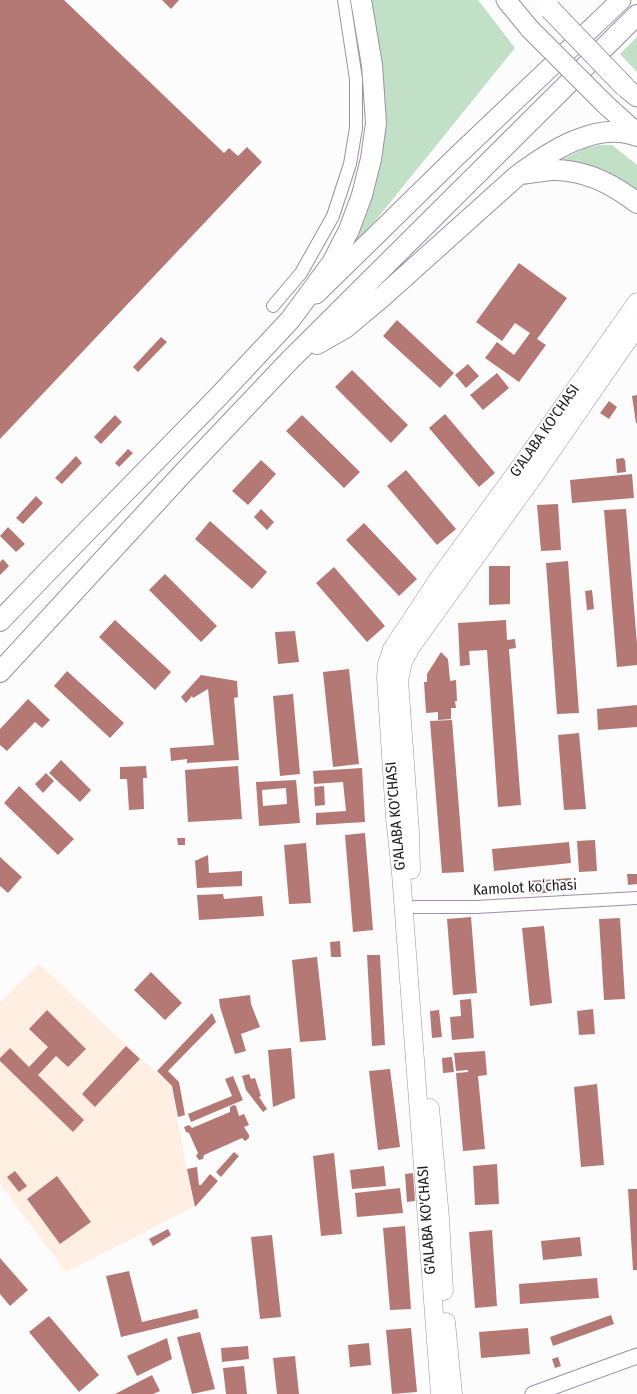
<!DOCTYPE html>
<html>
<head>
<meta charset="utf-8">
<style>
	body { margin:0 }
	canvas { display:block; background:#fcfcfc }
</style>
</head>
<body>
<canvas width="637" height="1394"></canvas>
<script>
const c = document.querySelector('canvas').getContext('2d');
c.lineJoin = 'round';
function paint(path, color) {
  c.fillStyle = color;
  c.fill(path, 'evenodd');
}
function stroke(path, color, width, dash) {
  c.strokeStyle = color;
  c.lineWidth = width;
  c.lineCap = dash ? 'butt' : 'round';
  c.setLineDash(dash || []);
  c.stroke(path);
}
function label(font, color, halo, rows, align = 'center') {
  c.font = font + ' "Fira Sans Condensed",sans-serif';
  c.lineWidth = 4;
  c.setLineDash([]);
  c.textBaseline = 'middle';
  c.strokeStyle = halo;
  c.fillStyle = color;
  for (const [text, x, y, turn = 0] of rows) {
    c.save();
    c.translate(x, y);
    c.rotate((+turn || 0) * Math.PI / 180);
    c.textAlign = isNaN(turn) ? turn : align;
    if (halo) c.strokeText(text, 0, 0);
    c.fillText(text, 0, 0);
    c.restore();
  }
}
paint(new Path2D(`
	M39 964 171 1086 194 1207 66 1272 0 1184V1003Z`), '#ffeee2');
paint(new Path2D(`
	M371 0H478L515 48 346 257 376 185 385 124 381 61Z
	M637 37V72L620 54Z
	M600 145H612L637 165V192L604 170 579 165 557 162 586 148Z`), '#c1e0c6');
paint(new Path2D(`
	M0 0H64L224 153 229 148 238 156 247 147 262 162 0 439Z
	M162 0H179L171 9Z
	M519 263 567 298 537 339 546 345 519 382 485 358 497 342 514 355 530 333 515 323 502 341 476 322Z
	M397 320 454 373 440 388 383 336Z
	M161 337 167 342 138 372 133 367Z
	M468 364 479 376 466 388 455 375Z
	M352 370 408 425 391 443 335 387Z
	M497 373 509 388 483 410 470 395Z
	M637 395V423H636L632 396Z
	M609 401 617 407 609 419 600 413Z
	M445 414 495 473 479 487 429 428Z
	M115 415 122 422 101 444 94 437Z
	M302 415 360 472 344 488 286 431Z
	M128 449 133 453 119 467 115 463Z
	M76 456 82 463 62 484 55 478Z
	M623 458 625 460 626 472 617 473 616 459Z
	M261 460 276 474 248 505 232 491Z
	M406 470 456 529 437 545 387 486Z
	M632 474 634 498 572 503 570 480Z
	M36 496 43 503 23 524 16 518Z
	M558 504 561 550 541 551 537 505Z
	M261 509 274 522 267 530 254 517Z
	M626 509 637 644V665L617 667 604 510Z
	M210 521 267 572 252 589 195 539Z
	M364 523 417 579 399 596 346 540Z
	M8 527 25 544 16 552 0 536Z
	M3 559 9 566 0 575V562Z
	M568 561 579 713 557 714 546 563Z
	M489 566H510V604L489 605Z
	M334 567 385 626 367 642 316 583Z
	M165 574 217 626 201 642 149 590Z
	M592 590 594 609 587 610 585 591Z
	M115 620 171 672 155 690 99 637Z
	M506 620 507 640 515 639 516 648 509 649 521 805 498 807 487 650 469 651 470 665 460 666 458 623Z
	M295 631 299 662 278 664 275 632Z
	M441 652 448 659 450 681 456 680 457 701H455L456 708H451V719L438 720V712L426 713 424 682H427V674Z
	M349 669 359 764 333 767 323 672Z
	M67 671 124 723 110 738 54 686Z
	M201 675 237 681 238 697 234 698 239 760 187 763V759L171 761 170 748 214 745 208 689 193 698 192 696 186 703 181 697Z
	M293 694 300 774 280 776 273 696Z
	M28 699 50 720 42 728 35 722 7 751 0 745V729Z
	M637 705V727L598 730 597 709Z
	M452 720 464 872 442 873 430 721Z
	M579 733 586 809 564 810 558 735Z
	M61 760 91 790 80 802 49 773Z
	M146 766 147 778H143L144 809 129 810 127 779H120V767Z
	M238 766 242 819 188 822 185 770Z
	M362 768 365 822 316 825V813L346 811 343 782 314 784 313 771Z
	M46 773 54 781 43 793 35 784Z
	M296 780 300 823 259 826 256 782ZM286 788 287 804 263 806 262 790Z
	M19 786 74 839 58 855 4 803Z
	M324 786 325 805 315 806 314 787Z
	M365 833 373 930 353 932 345 835Z
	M177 838H185V845H178Z
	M595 840 597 871 579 872 577 841Z
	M569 842 571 863 494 871 492 849Z
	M306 843 311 903 289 904 284 845Z
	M208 855 209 873 242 871V886L197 888 195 861Z
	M0 857 22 877 8 893 0 886Z
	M627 874H637V884L628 885Z
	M571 878 572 891 529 894 528 881Z
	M223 894 224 899 262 896 264 916 199 920 197 895Z
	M471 917 477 993 453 995 447 919Z
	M620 918 625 999 604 1000 599 919Z
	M544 926 552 1003 530 1006 522 928Z
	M340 941 341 957H331L330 942Z
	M367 955H380L385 1045 372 1046Z
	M317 957 326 1040 300 1042 292 960Z
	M151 972 182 1003 165 1020 134 990Z
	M250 995 251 1004 260 1027 241 1034 246 1051 235 1054 220 1007 219 999Z
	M471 999 474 1038 452 1040 450 1017 461 1016 460 1000Z
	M593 1009 595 1034 579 1035 577 1011Z
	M47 1010 86 1049 68 1067 56 1056 38 1075 84 1120 73 1132 0 1061V1058L10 1048 29 1067 48 1047 29 1029Z
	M439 1010 442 1037 432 1038 430 1011Z
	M212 1013 216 1022 168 1071 179 1082 185 1115 178 1117 172 1086 157 1071Z
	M126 1046 140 1059 95 1107 82 1094Z
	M291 1048 295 1098 273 1107 268 1050Z
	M485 1051 487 1075 478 1076 485 1149 463 1151 456 1073 468 1072V1070L456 1071 454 1053Z
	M452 1057 454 1072 443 1073 442 1058Z
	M390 1069 400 1147 378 1150 369 1071Z
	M249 1074 251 1079 255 1078 261 1096 259 1097 267 1109 263 1112 246 1090 242 1076Z
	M233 1076 243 1100 191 1122 188 1114 232 1096 225 1079Z
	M597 1084 604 1165 581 1167 574 1087Z
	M234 1105 236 1106 239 1116 244 1114 249 1125 244 1127 249 1135V1138L245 1141 242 1138 204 1155 203 1159 199 1160 196 1156 198 1153 189 1133 186 1132 184 1127 189 1125 192 1128 230 1112V1107Z
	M234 1152 239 1156 221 1177 216 1172Z
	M334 1153 342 1234 321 1236 313 1156Z
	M497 1164 499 1204 475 1205 473 1166Z
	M384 1166 386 1186 352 1189 350 1170Z
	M197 1167 199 1185H201L210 1174 218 1181 195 1207 187 1169Z
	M15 1171 27 1186 19 1192 7 1177Z
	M413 1173 415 1201 407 1202 405 1174Z
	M57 1176 91 1222 60 1244 27 1199Z
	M400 1188 403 1213 357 1217 355 1193Z
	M628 1189H637V1270H633Z
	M405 1226 411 1309 390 1310 383 1228Z
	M168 1229 171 1235 153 1246 149 1239Z
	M492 1230 497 1306 475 1308 469 1232Z
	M272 1235 281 1317 260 1319 251 1237Z
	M580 1237 582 1256 543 1260 541 1241Z
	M0 1258 28 1290 10 1306 0 1294Z
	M129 1271 142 1322 197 1309 199 1318 121 1337 106 1276Z
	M597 1278 599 1298 520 1304 519 1284Z
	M611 1315 614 1324 553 1346 550 1337Z
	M49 1316 99 1375 79 1392 29 1332Z
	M411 1328 417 1392 392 1394 386 1330Z
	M528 1328 530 1354 481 1358 479 1332Z
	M200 1332 215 1389 192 1394 177 1337Z
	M167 1338 172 1359 137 1376 127 1356Z
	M369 1343 371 1365 350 1367 348 1345Z
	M248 1346 249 1359 222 1362 221 1348Z
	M295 1356 299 1394H277L273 1358Z
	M558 1357 561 1366 555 1368 552 1359Z
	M244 1366 247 1394H226L223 1368Z
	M152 1375 160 1391 153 1394H115Z`), '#b47875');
const minor = new Path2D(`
	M273 306 301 273 333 216 350 164 356 128V79L344 0
	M415 907H476L637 898`);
const tertiary = new Path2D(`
	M533 1394 637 1356`);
const secondary = new Path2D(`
	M411 870 410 833 399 680 403 662 411 647 534 476 637 327
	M430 1108 440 1218 444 1291
	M446 1322 453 1394
	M440 1394 401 873 395 818 386 678 387 664 392 649 441 575 520 467 637 302`);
const primary = new Path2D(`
	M506 0 530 29
	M627 89 637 97
	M606 105 637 133
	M316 294 457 156 621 0`);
const trunk = new Path2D(`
	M520 174C531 173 541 171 551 170 583 169 613 184 637 203
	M317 344 345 328 382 297 518 175C549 152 597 120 637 136
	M0 621 49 570 218 397 290 320 332 263 349 230 362 195 371 159 376 123 372 65 361 0
	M0 672 184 472 290 360 637 15`);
stroke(minor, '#9c8fa7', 14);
stroke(tertiary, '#9c8fa7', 17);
stroke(secondary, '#9c8fa7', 19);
stroke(primary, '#9c8fa7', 21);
stroke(trunk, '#9c8fa7', 22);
stroke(minor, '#fff', 12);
stroke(tertiary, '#fff', 15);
stroke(secondary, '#fff', 18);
stroke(primary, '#fff', 19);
stroke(trunk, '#fff', 20);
const primaryBridge = new Path2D(`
	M530 29 606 105`);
const trunkBridge = new Path2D(`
	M550 9 625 87`);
stroke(primaryBridge, '#9c8fa7', 21, []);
stroke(trunkBridge, '#9c8fa7', 22, []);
stroke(primaryBridge, '#fff', 19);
stroke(trunkBridge, '#fff', 20);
label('15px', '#1f1a23', '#fff', [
	["G'ALABA KO'CHASI",545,431,-55],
	["G'ALABA KO'CHASI",396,816,-95],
	["Kamolot koʻchasi",525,888,-3],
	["G'ALABA KO'CHASI",427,1220,-94]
]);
</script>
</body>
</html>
